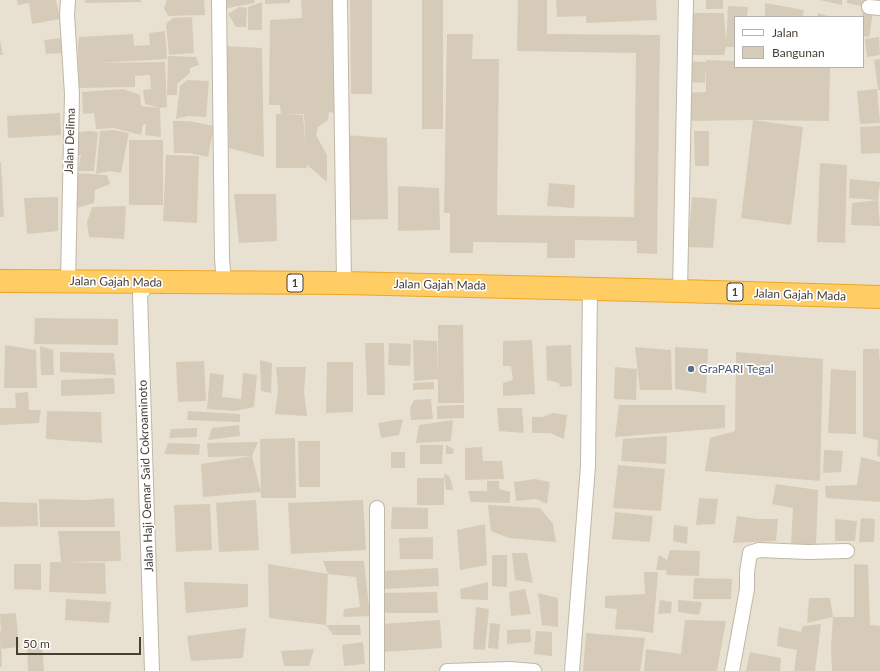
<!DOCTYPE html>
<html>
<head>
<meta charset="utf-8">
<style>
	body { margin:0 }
	#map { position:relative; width:880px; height:671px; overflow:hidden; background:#f4efe4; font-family:Lato,sans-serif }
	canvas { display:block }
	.legend { position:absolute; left:734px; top:16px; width:130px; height:52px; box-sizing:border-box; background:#fff; border:1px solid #b5b2ad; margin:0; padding:5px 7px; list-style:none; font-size:12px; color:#463f33 }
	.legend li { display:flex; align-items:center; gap:8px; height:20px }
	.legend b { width:20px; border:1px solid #b5b2ad }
	.scale { position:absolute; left:16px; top:637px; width:125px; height:18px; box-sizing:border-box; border:2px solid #463f33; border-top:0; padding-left:5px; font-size:12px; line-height:14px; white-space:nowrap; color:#463f33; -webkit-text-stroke:3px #fff; paint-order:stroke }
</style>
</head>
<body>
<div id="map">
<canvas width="880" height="671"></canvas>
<ul class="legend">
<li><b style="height:5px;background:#fff"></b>Jalan</li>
<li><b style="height:11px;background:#d6cbb8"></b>Bangunan</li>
</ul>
<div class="scale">50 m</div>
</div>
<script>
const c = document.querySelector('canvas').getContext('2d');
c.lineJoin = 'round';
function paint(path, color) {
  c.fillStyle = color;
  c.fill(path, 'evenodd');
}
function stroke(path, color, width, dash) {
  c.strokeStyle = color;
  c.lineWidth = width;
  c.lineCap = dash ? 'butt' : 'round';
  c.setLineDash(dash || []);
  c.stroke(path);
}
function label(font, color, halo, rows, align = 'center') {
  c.font = font + ' Lato,sans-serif';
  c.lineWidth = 3.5;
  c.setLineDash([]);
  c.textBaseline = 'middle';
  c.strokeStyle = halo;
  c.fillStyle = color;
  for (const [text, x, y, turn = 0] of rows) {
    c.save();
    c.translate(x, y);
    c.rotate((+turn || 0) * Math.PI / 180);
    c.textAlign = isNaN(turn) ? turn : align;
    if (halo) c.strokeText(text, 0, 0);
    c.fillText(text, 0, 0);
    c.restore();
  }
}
paint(new Path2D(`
	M0 0H880V671H0ZM735 17H863V67H735Z`), '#e8e1d1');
paint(new Path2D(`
	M17 0H56L60 19 32 24 29 3 18 5Z
	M85 0H140L142 2 85 3Z
	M167 0H204L205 15 168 16 164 8Z
	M224 0H255L254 3 223 9Z
	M265 0H290V3L265 4Z
	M301 0H337L338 114 329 112 328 120 318 127 316 135 327 155V182L306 164 307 168H276V114H281L280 105H269L270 20 302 18ZM286 114H304L306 152 303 115Z
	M350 0H372V94H351Z
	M422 0H443V129H422Z
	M518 0H547V34L660 35 657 254 637 253V241L575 240V258H547V243L473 242V253H450V213H444L447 34H473L472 59H499L497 215 634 217 636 53 517 51Z
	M556 0H656L657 20 586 23V16L557 17Z
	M706 0H723V9H706Z
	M820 0H842V5Z
	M847 0H866L865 7 847 3Z
	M262 2V30H248V7Z
	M765 3 804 10 803 17H765Z
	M728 6 748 7 747 17H735V47H726L724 55H689V13H724L726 44Z
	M239 7 247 8 246 27H236L228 14Z
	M863 10 873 12 869 37 863 36V17H862Z
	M818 13 831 17H817Z
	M192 17 194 53 169 55 166 24 173 18Z
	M165 31 167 59 98 63 165 62 167 107 160 108 145 104 143 90 151 89 150 75 135 76V87L79 88 78 45 79 37 133 34 134 46 150 45 149 33Z
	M879 37 880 55 867 57 865 39Z
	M61 38 63 53 46 54 44 40Z
	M0 40 3 55H0Z
	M226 46 262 48 264 157 229 148Z
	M168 56 196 57 199 65 190 68V73L177 84V95H167Z
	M880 59V90H878L874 60Z
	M706 60 735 61V67H830L829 121 753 120 685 121 684 93 706 92V67L705 83 689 82 685 61 706 62Z
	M187 80 209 81 206 117 188 116 176 119 180 86Z
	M123 89 140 95 141 106 160 108 161 137 145 135 146 124 143 125 141 135 114 128 96 129 94 113 83 114 82 92Z
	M877 89 880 123 860 124 857 91Z
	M60 113 61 135 8 138 7 116Z
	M753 120 803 127 791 225 741 218Z
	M173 121H189L214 126 208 157 189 153H174Z
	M880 126V153L861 154 860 127Z
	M113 130 129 133 121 173 110 171 96 174 100 131Z
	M89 131 98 132 94 171H78L81 155 75 156 79 132Z
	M694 131H709V166H695Z
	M345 135 387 138 388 219 344 220Z
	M129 140H163V205H129Z
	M166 155 199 156 197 223 163 221Z
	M0 162H1L4 217H0Z
	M820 163 847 165 845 243 817 242Z
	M75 173 107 175 110 184 95 190 94 203 73 209Z
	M850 179 880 182 878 200 849 198Z
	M549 183 575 185 574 208 547 206Z
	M398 186 439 188 440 230 398 231Z
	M234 194H276L277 241 239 243Z
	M58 197V231L27 234 24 198Z
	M692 197 717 199 713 248 688 247Z
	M878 200 880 226 851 225 852 203Z
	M126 206 124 239 89 237 87 222 92 207Z
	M35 318 118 319V345L34 344Z
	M438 325H463L464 403H438Z
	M413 340 437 341 438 379 414 381Z
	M532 340 535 394 503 396V383L513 380 511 366H503V341Z
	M365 343H384L385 395H367Z
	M389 343 411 344 410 366 388 365Z
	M5 345 36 350 37 388H4Z
	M571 345 572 386 560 387 559 383 547 380 546 346Z
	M40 346 53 350 54 375H41Z
	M635 347 671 350 672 390H640Z
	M675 347 708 349 706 393 675 389Z
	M863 349H879L880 364V457L877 456 878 440 863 437Z
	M60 352 114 353 116 375 60 372Z
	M736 352 823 359 820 481 705 471 710 438 735 431Z
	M260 360 272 363 271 393 261 391Z
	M204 361 206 401 178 402 176 362Z
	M327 362H353V412L326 413Z
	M276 367H306L304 391 307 416 275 414 278 389Z
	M615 367 637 369 636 400 614 399Z
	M831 369 856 371V434L828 433Z
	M210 373 224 375 222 397 241 399 243 373 257 375 254 407 235 411 207 409Z
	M114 378 115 394 61 396V380Z
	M434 382V389L413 390V383Z
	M28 392 29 410H41L39 423 0 425V408H16L15 393Z
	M431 399 433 419 411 420 410 408 414 400Z
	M464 405V418L437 419V406Z
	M619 405H725V428L615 437Z
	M497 408H522L524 433 499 431Z
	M47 411 101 412 102 443 46 439Z
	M188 411 240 414V422L187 420Z
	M553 413 567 415 564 439 550 433H532V417H542Z
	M403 419 399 435 381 438 378 423Z
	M453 420 451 441 416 443 419 425Z
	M239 425 240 436 208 440 212 428Z
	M197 428V437L169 438 171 429Z
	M667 436 666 464 621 461 623 439Z
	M295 438 296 498H261L260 439Z
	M298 441H320V487H299Z
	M258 442 252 456 208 457 207 443Z
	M168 443 200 444 199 455 164 454Z
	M420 445H443L442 464H420Z
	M446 445 454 449 453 454H446Z
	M482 447 483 461H502L504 479 465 480V448Z
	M824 450 843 451 841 472 823 473Z
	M391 452H405V468H391Z
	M252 456 261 492 203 497 201 464Z
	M861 457 880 462V502L826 498 825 486 857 485Z
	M618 465 665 469 661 511 613 508Z
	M444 473 450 477 453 490H446Z
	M417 478H444V505H417Z
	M535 479 550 482 547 504 536 499 516 501 514 482Z
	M487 481H499V489L510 492V503L471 502 468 491H487Z
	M776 484 818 490 816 546 791 543 793 508 772 504Z
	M114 498 115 527H40L39 499 87 500Z
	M699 498 718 499 715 524 696 525Z
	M256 500 259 550 219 552 216 503Z
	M363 500 366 550 291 554 288 503Z
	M0 502 37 503 38 526 0 527Z
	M210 504 212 550 176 552 174 505Z
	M488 505 540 508 553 524 556 542 509 538 491 531Z
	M392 507 428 508V529H391Z
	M615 512 653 516 650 542 612 539Z
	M737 516 757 519H778L776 541 733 543Z
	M861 518 875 519 874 542H859Z
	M835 519 857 521 855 541H835Z
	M485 524 487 565 460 570 457 530Z
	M674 525 688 527 687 544 673 541Z
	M58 531H120L121 561 64 562 105 563 106 594 49 592 50 562H61Z
	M433 537V559H400L399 538Z
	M670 550 700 551 699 576 667 575 666 570H656L659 555 667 560Z
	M512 553H527L533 583 515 580Z
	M492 555H507V587L492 586Z
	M323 561H364L370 616 343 617 344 609 360 607 356 577 328 574Z
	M14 564H41V590L14 589Z
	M268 564 328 574 326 625 269 618Z
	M854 564 868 565 870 625 880 626V671H832L831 647 833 617H854Z
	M438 568 439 586 384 589 383 571Z
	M644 572H658L653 633 633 630 615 629 617 609 605 608V596L645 594Z
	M694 578 732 579 731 599H693Z
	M184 582 248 584V607L186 613Z
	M488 582V600L461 599 460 589Z
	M525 589 531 614 511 616 509 592Z
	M437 592 438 613H381V593Z
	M538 593 558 598V627L542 625Z
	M809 598H830L833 617 807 623Z
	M66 599 111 602 109 623 65 620Z
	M660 600 672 602 671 613 658 614Z
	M678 600 702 602 699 615 678 612Z
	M476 607 489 609 485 650 473 649Z
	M16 613 19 647 2 649 1 640 2 667H0V631H1L0 614Z
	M440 620 442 648 383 652 381 624Z
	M685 620 726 621 717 671H644L646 649 681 654Z
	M490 623 500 624 498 649 488 648Z
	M821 624 815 671H794L797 650 777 646 779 627 801 632 803 626Z
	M326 625H360L361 635H333Z
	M246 628 243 658 191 661 187 636Z
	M530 629 531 642 507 644V630Z
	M536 631 552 632V656L534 654Z
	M586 633 645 638 640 671H583Z
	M363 642 365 664 344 666 342 645Z
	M42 643 44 671H28L27 644Z
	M314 649 309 666H284L281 651Z
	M750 652 781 658 780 671H746Z`), '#d6cbb8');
const street = new Path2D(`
	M219 0 222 259 224 283
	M340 0 344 283
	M869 7 880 8
	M68 282 72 94 67 15 68 0
	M148 283 140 295 152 671
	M680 291 686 0
	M377 671V508
	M447 671 510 669 534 671
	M572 671 588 466 590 288
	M732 671 747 589V572L750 553 759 550 808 552 847 551`);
const highway = new Path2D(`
	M0 281 344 283 680 291 880 297`);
stroke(street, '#c0b7a5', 16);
stroke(highway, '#eea623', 24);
stroke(street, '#fff', 14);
stroke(highway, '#ffcd63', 22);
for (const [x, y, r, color] of [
	[691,369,4,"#5c6f8a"]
]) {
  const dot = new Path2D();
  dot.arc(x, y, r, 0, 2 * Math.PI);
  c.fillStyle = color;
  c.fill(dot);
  stroke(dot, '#fff', 1.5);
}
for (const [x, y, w] of [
	[295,283,16],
	[735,292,16]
]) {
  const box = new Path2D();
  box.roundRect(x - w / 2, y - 9, w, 18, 3);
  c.fillStyle = '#fff';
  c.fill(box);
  stroke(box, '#463f33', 1);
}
label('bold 11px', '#463f33', null, [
	["1",295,283],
	["1",735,292]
]);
label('12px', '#463f33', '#fff', [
	["Jalan Delima",70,141,-88],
	["Jalan Gajah Mada",116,282,1],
	["Jalan Gajah Mada",440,285,1],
	["Jalan Gajah Mada",800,295,2],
	["Jalan Haji Oemar Said Cokroaminoto",146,476,-92]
]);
label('12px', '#4e5e75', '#fff', [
	["GraPARI Tegal",699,369]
], 'left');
</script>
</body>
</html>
